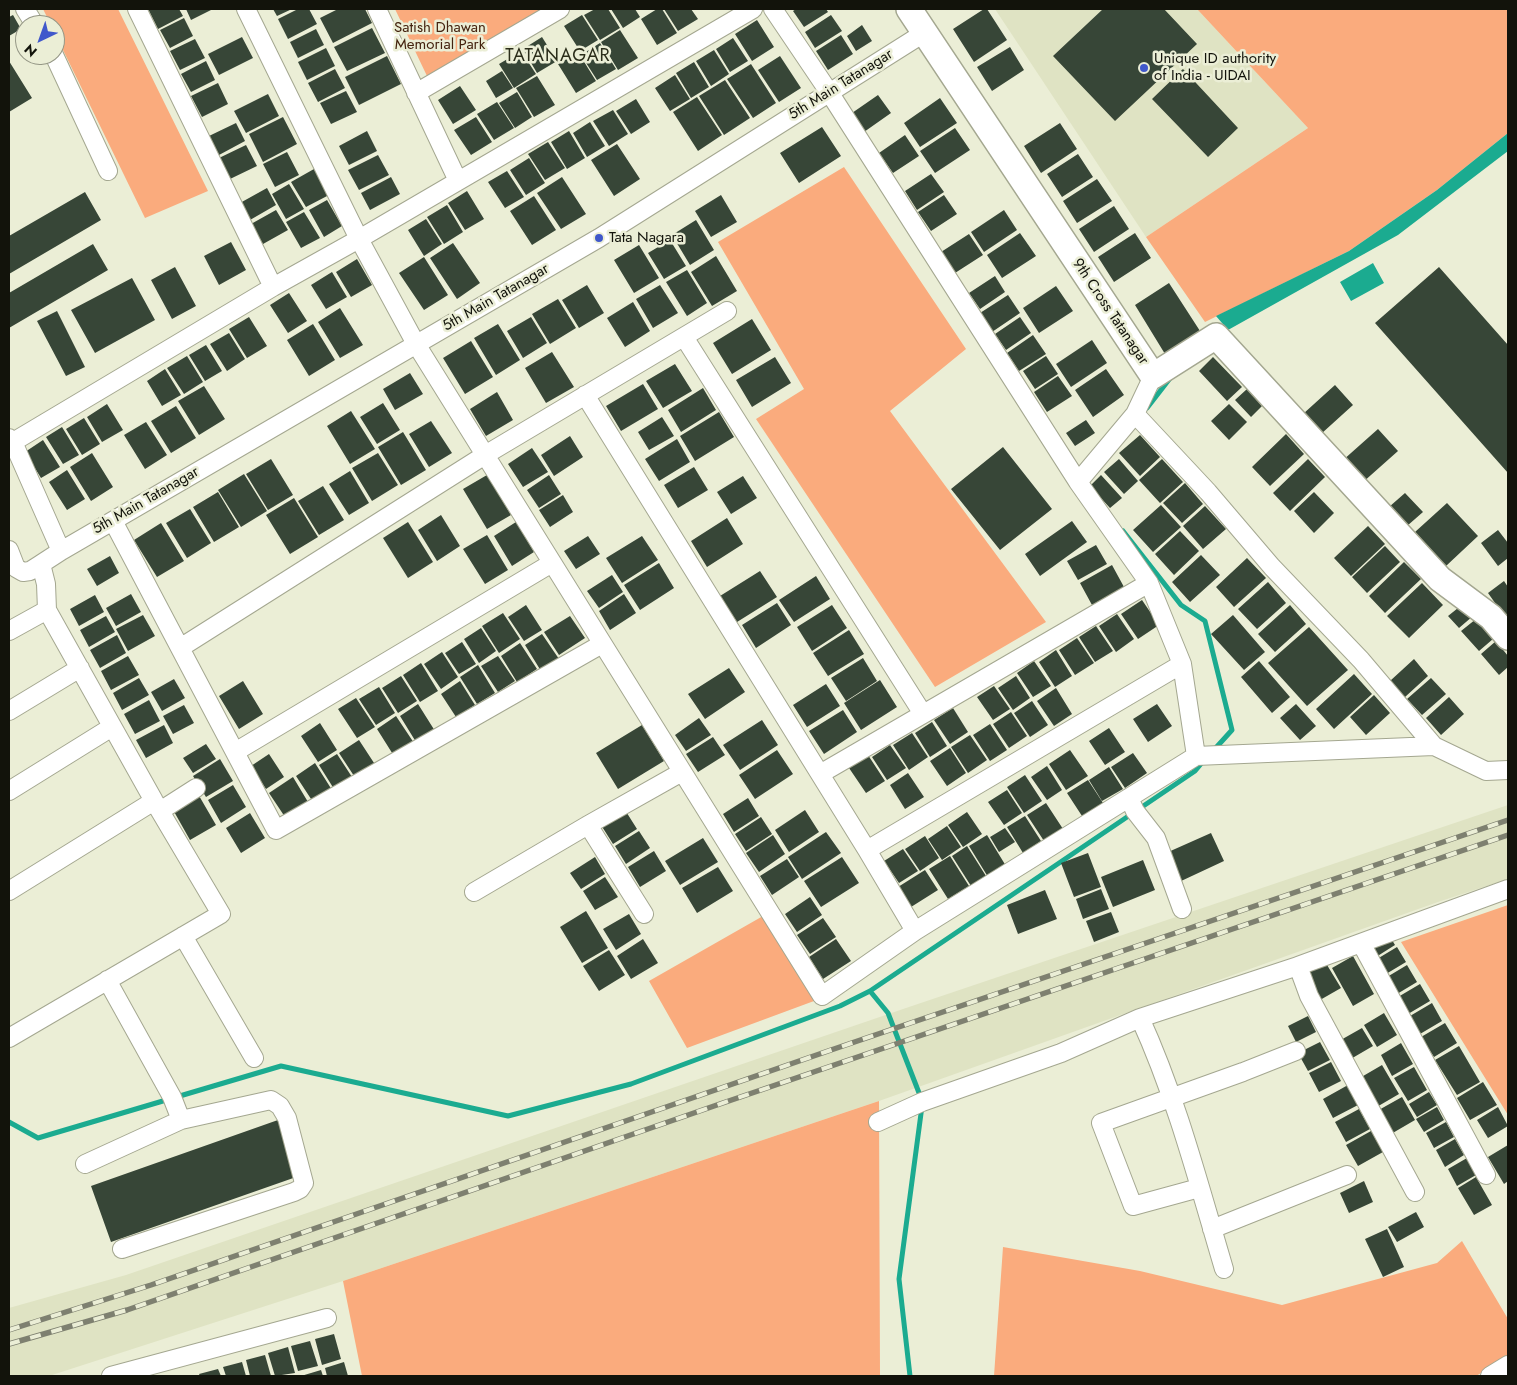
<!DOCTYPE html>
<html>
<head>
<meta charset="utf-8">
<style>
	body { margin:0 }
	#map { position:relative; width:1517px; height:1385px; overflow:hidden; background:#ebeed6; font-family:Jost,sans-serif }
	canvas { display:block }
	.frame { position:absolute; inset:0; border:10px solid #12130b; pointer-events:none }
	.north { position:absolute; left:15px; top:15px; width:50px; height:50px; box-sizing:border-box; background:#ebeed6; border:1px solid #949685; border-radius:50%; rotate:222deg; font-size:14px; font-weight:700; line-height:20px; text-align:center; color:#12130b }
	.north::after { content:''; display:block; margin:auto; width:18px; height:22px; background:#4058cb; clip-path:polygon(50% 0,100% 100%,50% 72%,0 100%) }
</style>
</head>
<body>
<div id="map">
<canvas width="1517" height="1385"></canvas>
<div class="frame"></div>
<div class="north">N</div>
</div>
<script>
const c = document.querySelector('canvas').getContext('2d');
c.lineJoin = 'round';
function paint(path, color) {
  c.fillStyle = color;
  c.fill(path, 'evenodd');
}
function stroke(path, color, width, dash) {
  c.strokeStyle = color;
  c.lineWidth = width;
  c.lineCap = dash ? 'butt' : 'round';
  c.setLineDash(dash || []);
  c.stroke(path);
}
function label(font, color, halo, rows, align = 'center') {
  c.font = font + ' Jost,sans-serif';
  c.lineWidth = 5;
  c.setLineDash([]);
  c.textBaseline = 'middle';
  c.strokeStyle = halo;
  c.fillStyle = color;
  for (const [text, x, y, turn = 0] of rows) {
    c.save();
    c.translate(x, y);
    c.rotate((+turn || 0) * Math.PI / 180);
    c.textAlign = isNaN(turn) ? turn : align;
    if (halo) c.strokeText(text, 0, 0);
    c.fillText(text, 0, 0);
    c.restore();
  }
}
paint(new Path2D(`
	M995 9H1197L1308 128 1146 237Z
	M1508 805V879L1438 902 879 1101 343 1281 49 1376H9V1308L126 1275 906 1008Z`), '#dfe3c3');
paint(new Path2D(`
	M43 9H118L208 191 145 218 63 50 55 34V25H51Z
	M395 9H543L427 76Z
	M1197 9H1508V133L1437 190 1349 251 1205 322 1146 237 1308 128Z
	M844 167 966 349 890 411 1046 622 935 687 756 419 804 389 718 242Z
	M1508 905V1115L1401 942Z
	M763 916 814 1001 687 1048 649 981Z
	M879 1101 880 1376H362L343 1281Z
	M1462 1241 1508 1319V1357L1476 1376H994L1003 1247 1140 1271 1282 1305 1437 1263Z`), '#faab7d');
paint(new Path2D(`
	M1508 133V151L1398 235 1228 330 1216 316 1349 251 1437 190Z
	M1373 263 1384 283 1351 301 1340 282Z`), '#1bab90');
stroke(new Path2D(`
	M1147 408 1171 377
	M1123 531 1181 605 1205 621 1232 730 1213 751
	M870 991 888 1013 921 1098
	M9 1122 38 1138 281 1066 508 1116 631 1084 840 1006 870 991 1195 771 1205 759
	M910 1376 899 1279 922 1106`), '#1bab90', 5);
paint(new Path2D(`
	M148 9H179L183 16 158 29Z
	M186 9H213L191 20Z
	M273 9H292L277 16Z
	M298 9H309L317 24 288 39 278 19Z
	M338 9H365L372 23 333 43 320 18Z
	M595 9H608L620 28 600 40 584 15Z
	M611 9H635L640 17 623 28Z
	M657 9H662L677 33 657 45 641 19Z
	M664 9H691L698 19 678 31Z
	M796 9H826L828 12 804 27 793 11Z
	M984 9H987L1007 40 974 62 953 29Z
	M1103 9H1164L1197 44 1115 121 1053 56Z
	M13 15 21 29 9 36V17Z
	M582 15 598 40 580 51 564 26Z
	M831 15 842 31 815 48 805 32Z
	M184 18 193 36 170 48 160 30Z
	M757 20 774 47 752 61 735 34Z
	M862 25 872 41 856 51 847 36Z
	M372 28 385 53 347 71 334 47Z
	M316 29 324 45 298 58 290 42Z
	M620 30 638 58 618 70 601 42Z
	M841 35 853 54 828 70 816 51Z
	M242 37 253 58 219 75 208 54Z
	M542 37 557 61 537 73 523 49Z
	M733 38 748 61 730 72 716 49Z
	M195 39 205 58 180 70 170 51Z
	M600 43 616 69 597 80 581 55Z
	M1010 47 1024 70 992 91 977 67Z
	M326 48 335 66 307 80 298 62Z
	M714 50 729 74 711 86 696 61Z
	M521 51 536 74 514 88 499 64Z
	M578 52 596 81 576 93 558 64Z
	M387 56 401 84 359 105 345 77Z
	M780 56 801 88 779 102 758 70Z
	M9 61 32 98 9 112Z
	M206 61 215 80 191 92 181 74Z
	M694 62 709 87 691 98 676 73Z
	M751 64 776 103 753 118 727 79Z
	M335 69 345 88 318 102 308 83Z
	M1183 69 1238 128 1208 157 1152 99Z
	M502 71 513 88 496 98 486 81Z
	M675 75 690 99 670 111 655 88Z
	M537 76 555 105 534 117 516 88Z
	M725 80 750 118 724 135 699 96Z
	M218 83 228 104 202 117 191 96Z
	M460 86 476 110 453 124 438 100Z
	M346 91 357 112 331 124 320 103Z
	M517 92 532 117 515 128 499 103Z
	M268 94 279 116 246 133 234 111Z
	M878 95 891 113 864 132 852 113Z
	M697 97 722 135 698 151 673 112Z
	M940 98 957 123 920 147 904 123Z
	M636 99 650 122 631 134 616 111Z
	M497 102 514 128 494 140 477 114Z
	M613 110 628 134 609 146 593 121Z
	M283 117 297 144 263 162 249 134Z
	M476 117 492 142 471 155 454 130Z
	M590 122 605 146 587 157 573 133Z
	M236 123 245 141 219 155 209 136Z
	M1060 123 1077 149 1041 173 1024 146Z
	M822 127 841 156 799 183 780 153Z
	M955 128 970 150 935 173 920 151Z
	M367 131 377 151 349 165 339 146Z
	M569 131 585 158 567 169 551 142Z
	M905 135 919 156 893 173 879 153Z
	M548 142 565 168 545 180 528 154Z
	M617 144 640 179 614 196 591 160Z
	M246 145 257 166 230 179 219 158Z
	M287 152 299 175 275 187 263 164Z
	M1078 154 1093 177 1062 197 1047 174Z
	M378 155 389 175 359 190 348 170Z
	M529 158 545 183 526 195 510 170Z
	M314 169 329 195 306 207 291 182Z
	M507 171 524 197 505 208 488 182Z
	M931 174 944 192 917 210 905 191Z
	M391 177 400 194 370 210 361 193Z
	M562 177 586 214 561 229 537 193Z
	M1097 179 1112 201 1077 223 1063 201Z
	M289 184 304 209 286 219 272 194Z
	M267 188 276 205 250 220 240 203Z
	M467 191 484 219 465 230 448 203Z
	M85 192 101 220 9 274V236Z
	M721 195 737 222 711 237 695 211Z
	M944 195 957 214 931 231 918 212Z
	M534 196 556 230 532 245 510 211Z
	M327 200 342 226 324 237 309 210Z
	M447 205 463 232 444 244 427 217Z
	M1114 206 1129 229 1094 252 1079 229Z
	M276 210 288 230 263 244 251 224Z
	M1004 210 1017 230 984 252 971 232Z
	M304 212 320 238 301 248 286 222Z
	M426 219 442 244 424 256 408 230Z
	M696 220 714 250 690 265 672 235Z
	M1020 233 1036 256 1002 278 987 255Z
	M1135 233 1151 258 1114 282 1098 257Z
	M969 234 983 255 955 273 941 252Z
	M670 240 686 266 664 279 648 253Z
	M231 242 246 270 219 285 204 256Z
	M453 243 480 283 457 299 430 258Z
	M93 244 108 270 9 328V293Z
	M639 245 659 278 634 293 614 260Z
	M716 256 737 291 712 306 691 272Z
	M424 257 448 295 424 310 399 273Z
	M357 259 372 285 351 297 336 272Z
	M175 267 196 306 172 319 151 280Z
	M1439 267 1508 345V473L1375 323Z
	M687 270 707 303 687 316 666 282Z
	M332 272 347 297 326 309 311 285Z
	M995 276 1005 292 980 309 969 293Z
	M132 278 155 320 95 353 71 310Z
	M1169 283 1200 331 1165 354 1135 305Z
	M587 285 604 313 579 328 562 300Z
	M660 285 678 313 653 328 636 299Z
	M1056 286 1073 311 1039 333 1023 308Z
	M289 293 307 321 288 333 270 305Z
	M1008 295 1020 313 992 332 980 313Z
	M558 299 576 328 550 344 532 314Z
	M633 302 650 331 625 347 607 318Z
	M340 308 363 345 340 358 318 322Z
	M57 311 85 367 66 376 37 321Z
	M249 317 267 346 247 358 229 329Z
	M531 317 547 343 523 358 507 331Z
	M1020 317 1031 333 1006 350 995 334Z
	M752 319 771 350 732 374 713 343Z
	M313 324 335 360 309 376 287 340Z
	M498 324 520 360 496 375 474 338Z
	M229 333 245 359 227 371 210 344Z
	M1033 335 1046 354 1019 371 1007 353Z
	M1092 340 1107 363 1071 387 1056 364Z
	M471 341 493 377 465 394 443 358Z
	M206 345 222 371 205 381 189 355Z
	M552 352 574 387 546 403 525 368Z
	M187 356 203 382 184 394 167 368Z
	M1046 356 1058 374 1035 389 1023 371Z
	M775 357 791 383 752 407 736 380Z
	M1213 357 1242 387 1227 401 1199 371Z
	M675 364 692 391 663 408 646 381Z
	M165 369 181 395 162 406 147 381Z
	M1106 369 1124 395 1093 417 1075 390Z
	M410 373 423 394 395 410 383 389Z
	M1058 376 1072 396 1047 412 1034 392Z
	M643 384 658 409 621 431 606 406Z
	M1335 385 1353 405 1321 434 1303 414Z
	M204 386 225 419 199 435 178 401Z
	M703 388 716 410 681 432 668 410Z
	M1247 389 1262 406 1251 417 1235 400Z
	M497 392 513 420 486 436 470 409Z
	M383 403 400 430 377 444 360 417Z
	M107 404 123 430 102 442 87 417Z
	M1229 404 1247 422 1229 440 1211 421Z
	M176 406 196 438 171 453 151 421Z
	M351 411 375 449 350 464 327 426Z
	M719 412 734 437 695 461 680 436Z
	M662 417 674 436 649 450 638 432Z
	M84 418 100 444 82 455 66 429Z
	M1086 420 1095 433 1075 446 1066 433Z
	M431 421 452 453 429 467 409 434Z
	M146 422 167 455 145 469 124 435Z
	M62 427 79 455 63 464 46 437Z
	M1378 429 1398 451 1362 483 1342 461Z
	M403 432 426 470 401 485 378 447Z
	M1286 434 1304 454 1270 486 1252 467Z
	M1140 435 1160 457 1140 476 1119 453Z
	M570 436 583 457 554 476 541 455Z
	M677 439 690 462 659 481 645 459Z
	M43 440 60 467 41 478 25 452Z
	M1003 447 1052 509 1000 550 951 489Z
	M532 448 548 472 523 487 508 464Z
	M92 453 113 487 91 501 70 467Z
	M378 453 398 485 372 501 352 468Z
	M271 459 293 495 268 510 246 474Z
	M1119 459 1138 481 1124 494 1104 472Z
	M1162 459 1183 482 1160 503 1139 480Z
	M1308 459 1325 477 1290 511 1273 493Z
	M694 467 708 490 678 508 664 485Z
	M67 470 85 499 67 510 49 482Z
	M350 471 369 503 349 515 329 484Z
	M244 474 267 511 241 527 218 490Z
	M487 475 511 515 487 529 463 489Z
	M549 475 561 494 539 508 527 490Z
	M1101 475 1122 498 1110 508 1090 486Z
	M743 476 757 498 731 514 717 492Z
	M1185 483 1203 504 1182 523 1163 503Z
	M323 486 344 520 319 535 298 501Z
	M218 492 239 527 214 542 193 507Z
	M1314 492 1334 513 1314 533 1294 511Z
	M1405 493 1423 512 1407 526 1389 507Z
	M563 495 573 512 550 527 539 510Z
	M294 498 318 537 290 554 266 515Z
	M1447 503 1478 536 1446 566 1415 532Z
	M1161 505 1181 527 1153 552 1133 530Z
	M1205 506 1226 529 1203 549 1183 526Z
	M190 509 211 543 187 558 166 523Z
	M441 515 460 546 437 561 418 530Z
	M727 518 743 544 707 567 691 541Z
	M1072 521 1087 542 1040 576 1025 554Z
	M408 522 433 562 408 578 383 538Z
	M516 522 534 552 512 566 494 536Z
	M161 523 184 561 157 577 134 540Z
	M1368 526 1385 544 1351 576 1334 558Z
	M1498 530 1508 543V558L1498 566 1481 543Z
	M1180 531 1199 551 1174 575 1155 554Z
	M487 535 508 570 485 584 463 549Z
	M588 536 600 554 576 569 564 551Z
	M642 536 658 560 622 583 606 558Z
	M1096 545 1107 564 1078 580 1067 561Z
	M1385 546 1400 562 1367 593 1352 577Z
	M1201 555 1220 575 1190 602 1172 582Z
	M110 556 119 573 97 586 87 569Z
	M1247 558 1266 578 1234 607 1216 587Z
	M1404 562 1421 579 1385 613 1369 596Z
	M659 563 674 588 640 610 624 585Z
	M1112 565 1124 587 1092 605 1080 583Z
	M760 571 777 597 737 622 720 596Z
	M612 575 623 592 599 608 587 591Z
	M816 576 830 599 794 622 779 600Z
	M1504 581 1508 587V614L1505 617 1488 593Z
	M1268 582 1286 603 1257 629 1238 609Z
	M1422 583 1443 605 1409 638 1387 616Z
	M131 594 141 612 116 626 106 608Z
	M624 594 636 613 610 630 599 611Z
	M95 595 104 612 79 626 70 609Z
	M1142 600 1159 625 1138 639 1121 614Z
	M777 603 791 625 756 648 742 625Z
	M1463 604 1473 616 1459 628 1448 616Z
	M526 605 542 630 524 641 508 617Z
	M832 605 847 628 812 651 797 627Z
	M1290 605 1306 624 1275 652 1258 634Z
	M503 613 520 639 499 653 482 626Z
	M1117 614 1134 639 1116 652 1099 626Z
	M143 615 155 636 128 651 116 629Z
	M1233 615 1265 652 1244 670 1211 634Z
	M106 616 115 632 89 647 80 630Z
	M570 616 585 638 559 655 544 632Z
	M1476 619 1493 639 1479 651 1461 631Z
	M1096 626 1113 651 1095 662 1079 637Z
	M1309 627 1348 670 1307 706 1268 663Z
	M481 628 496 651 479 663 464 639Z
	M849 630 864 654 828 676 813 653Z
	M542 634 559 659 541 671 525 645Z
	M117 635 126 653 100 668 90 650Z
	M1077 638 1094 663 1075 675 1059 650Z
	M1496 641 1508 656V667L1499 675 1481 654Z
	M462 642 476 664 459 674 445 653Z
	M520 643 537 669 517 682 501 656Z
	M1056 650 1072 676 1055 687 1039 662Z
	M442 652 458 677 441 689 424 664Z
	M128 656 139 675 111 690 101 671Z
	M498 656 515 681 498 692 481 666Z
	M863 658 877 681 846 701 831 678Z
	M1414 659 1428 676 1405 697 1390 681Z
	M1034 661 1051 686 1033 697 1017 673Z
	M1259 661 1290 697 1272 713 1241 677Z
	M421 663 438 691 420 702 403 675Z
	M478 665 495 693 477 704 460 677Z
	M729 668 745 692 705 719 688 694Z
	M1354 674 1372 694 1334 729 1316 709Z
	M401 676 417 701 398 713 382 688Z
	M1016 676 1030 698 1013 710 998 688Z
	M139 678 149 695 122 710 113 693Z
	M1431 678 1446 694 1422 715 1407 699Z
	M174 679 185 698 162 711 151 692Z
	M880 680 897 707 861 730 844 703Z
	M243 681 263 714 239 729 219 696Z
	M460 681 475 705 456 717 441 694Z
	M826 684 840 706 807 727 793 705Z
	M994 686 1010 709 993 720 977 697Z
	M379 687 395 713 376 725 359 699Z
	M1056 688 1072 714 1054 726 1037 701Z
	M1374 695 1390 713 1366 735 1350 717Z
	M1449 697 1464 714 1441 735 1426 718Z
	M356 698 375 727 357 738 338 709Z
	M149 700 160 721 135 734 124 714Z
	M1032 701 1048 725 1030 737 1014 713Z
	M418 704 435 731 416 742 400 716Z
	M1157 704 1172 726 1148 742 1133 719Z
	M1296 704 1316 726 1300 740 1280 718Z
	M184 705 194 723 173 734 163 716Z
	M953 708 968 732 950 744 934 720Z
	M843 710 857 732 824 754 809 731Z
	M1011 712 1027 736 1009 748 993 724Z
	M396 716 414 743 394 756 377 729Z
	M699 718 711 735 686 751 675 735Z
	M762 720 778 745 740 770 723 745Z
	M932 722 947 746 930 757 915 733Z
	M320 723 337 750 318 762 301 736Z
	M990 724 1007 750 990 761 973 735Z
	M164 725 173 743 146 758 136 740Z
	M642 725 664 761 618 789 596 753Z
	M1109 728 1125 752 1105 765 1089 741Z
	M912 733 928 757 909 770 893 745Z
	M970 735 987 760 968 773 951 747Z
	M713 737 725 755 698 772 686 754Z
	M359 740 376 766 356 779 339 753Z
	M206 744 216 759 193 773 183 758Z
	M890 745 906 768 887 780 872 757Z
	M950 748 966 773 947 786 930 761Z
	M777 750 793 774 755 799 739 775Z
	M1070 750 1088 776 1066 790 1049 764Z
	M1133 753 1147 773 1125 788 1111 767Z
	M269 754 284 777 266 789 251 766Z
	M337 754 352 777 334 789 319 765Z
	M868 755 885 781 866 793 849 768Z
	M220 759 233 781 206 797 193 776Z
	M315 763 332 790 313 802 296 776Z
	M1047 766 1062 790 1047 800 1031 777Z
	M1109 767 1123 789 1102 801 1089 780Z
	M908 773 924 797 905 809 890 785Z
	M1025 775 1042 801 1024 813 1007 787Z
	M293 777 308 802 285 817 269 793Z
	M1088 780 1103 803 1082 816 1067 793Z
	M233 785 246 807 221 823 208 800Z
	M1007 790 1022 813 1004 825 988 802Z
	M198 794 216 825 190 840 172 808Z
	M748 798 759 816 734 832 723 814Z
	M1046 803 1063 829 1044 841 1027 815Z
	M625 810 637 829 613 844 601 825Z
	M805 810 819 832 789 852 775 830Z
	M967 812 982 834 963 847 948 825Z
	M250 813 265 838 241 853 226 828Z
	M1025 816 1041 841 1023 853 1007 827Z
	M761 817 772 834 746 851 735 834Z
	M947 826 961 847 942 860 928 839Z
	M1005 828 1015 842 999 852 990 837Z
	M639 831 650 848 626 864 615 846Z
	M826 832 841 853 802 879 788 857Z
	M1211 833 1224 861 1179 882 1166 853Z
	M773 835 785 854 759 872 746 853Z
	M987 835 1006 866 988 877 969 846Z
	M925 836 939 858 920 871 905 849Z
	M703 838 718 862 680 885 665 861Z
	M967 846 986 876 971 886 952 856Z
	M903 849 918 871 899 883 884 861Z
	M654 851 666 871 640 887 628 867Z
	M1088 853 1101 887 1074 897 1061 863Z
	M950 856 969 886 948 899 929 869Z
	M595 857 605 874 581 889 570 873Z
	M842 857 859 883 821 907 804 881Z
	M787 859 799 877 772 895 760 876Z
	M1143 860 1155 890 1113 907 1101 877Z
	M718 867 733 891 697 913 682 888Z
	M925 870 938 890 911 907 898 887Z
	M605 877 618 897 595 910 583 891Z
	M1101 889 1109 909 1083 919 1076 899Z
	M1045 890 1057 919 1018 934 1007 905Z
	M810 897 822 915 797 932 785 914Z
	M586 911 608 948 582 963 560 927Z
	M1111 912 1119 932 1094 942 1086 921Z
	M629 914 641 934 616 950 603 929Z
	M823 918 836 937 810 954 797 935Z
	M1389 935 1395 945 1376 957 1369 947Z
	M643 939 658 963 631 979 617 956Z
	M836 939 851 961 823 979 809 957Z
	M1397 947 1406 962 1386 974 1377 959Z
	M609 950 625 975 599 991 583 966Z
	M1353 956 1374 994 1353 1006 1332 968Z
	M1324 960 1341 988 1320 1000 1304 972Z
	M1407 965 1417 982 1397 994 1387 977Z
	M1420 984 1430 1001 1408 1014 1398 997Z
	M1432 1003 1442 1021 1420 1034 1410 1016Z
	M1384 1013 1397 1035 1377 1047 1364 1025Z
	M1308 1016 1316 1032 1296 1042 1288 1026Z
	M1445 1023 1457 1043 1434 1057 1421 1037Z
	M1362 1028 1373 1046 1349 1060 1339 1041Z
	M1320 1042 1330 1060 1308 1071 1298 1053Z
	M1401 1043 1413 1064 1392 1076 1381 1055Z
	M1459 1046 1480 1082 1457 1095 1435 1060Z
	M1331 1062 1341 1081 1319 1092 1309 1073Z
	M1382 1065 1399 1094 1375 1108 1358 1079Z
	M1414 1067 1427 1090 1408 1101 1394 1078Z
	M1483 1082 1497 1105 1470 1120 1457 1098Z
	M1348 1085 1358 1105 1333 1118 1323 1099Z
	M1429 1092 1437 1105 1417 1117 1409 1104Z
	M1402 1097 1415 1120 1391 1134 1377 1111Z
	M1437 1107 1444 1120 1424 1132 1416 1119Z
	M1498 1107 1508 1126 1488 1138 1477 1120Z
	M1359 1109 1370 1129 1346 1142 1335 1122Z
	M278 1120 299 1176 111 1242 91 1186Z
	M1446 1122 1454 1137 1434 1148 1426 1133Z
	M1371 1131 1383 1152 1358 1166 1346 1145Z
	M1455 1139 1464 1155 1445 1167 1436 1150Z
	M1508 1145V1181L1504 1184 1488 1157Z
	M1467 1158 1476 1175 1457 1186 1448 1169Z
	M1476 1177 1492 1205 1474 1215 1458 1188Z
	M1364 1181 1373 1202 1349 1213 1340 1193Z
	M1416 1212 1424 1227 1397 1242 1388 1227Z
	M1387 1229 1404 1267 1383 1277 1365 1239Z
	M334 1334 341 1359 322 1365 315 1339Z
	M310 1341 318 1366 298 1371 291 1346Z
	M288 1347 295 1373 275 1376 268 1353Z
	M265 1355 271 1376H250L246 1360Z
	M242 1362 246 1376H226L223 1367Z
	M344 1362 348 1376H327L325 1368Z
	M218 1369 221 1376H200L199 1374Z
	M321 1370 323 1376H301Z`), '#374637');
const street = new Path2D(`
	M25 9 35 25
	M137 9 273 287
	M246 9 359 239 416 344 822 996 915 931 867 850 585 395
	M377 9 458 181
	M773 9 829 92 1078 482
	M54 55 108 171
	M416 93 560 9
	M684 337 923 714
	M1153 376 1135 414 1208 492 1272 567 1361 660 1434 746 1486 771 1508 770
	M1135 414 1078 482 1149 583 1182 664 1196 756
	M9 438 13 442 273 287 359 239 753 9
	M113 521 276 830 602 644
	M9 550 16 568 23 572 30 571 41 564
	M61 551 599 238 924 33
	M9 631 47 610
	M180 648 485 455 727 311
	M9 711 80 668
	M235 752 552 563
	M820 774 1149 583
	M9 791 112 727
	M1129 798 1135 811 1156 838 1182 909
	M160 811 196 788
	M588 825 644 914
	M867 850 1182 664
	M9 891 154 801
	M474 892 588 825 682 772
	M915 931 1196 756 1434 746
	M183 936 254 1058
	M1361 943 1486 1175
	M1298 966 1309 996 1415 1192
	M107 980 172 1097 181 1120 271 1100 280 1106 287 1118 304 1183 300 1189 294 1192 122 1249
	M1140 1018 1298 966 1508 889
	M9 1038 221 914 154 801 47 610 46 584 41 564 61 551 13 442
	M878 1122 922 1102 1061 1053 1140 1018C1177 1099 1199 1185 1224 1269
	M85 1164 181 1120
	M1199 1188 1133 1206 1101 1123 1243 1072 1296 1051
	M1212 1229 1347 1175
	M111 1376 327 1318
	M1490 1376 1508 1365`);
const secondary = new Path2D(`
	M909 9 1153 376 1216 336 1440 579 1491 617 1508 637`);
stroke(street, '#a4a790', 20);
stroke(secondary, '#a4a790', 28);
stroke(street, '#fff', 18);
stroke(secondary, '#fff', 25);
const rail = new Path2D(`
	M9 1330 151 1285 831 1050 1508 820
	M9 1344 127 1310 714 1106 1508 835`);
stroke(rail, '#7e8070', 5.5);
stroke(rail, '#ebeed6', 4, [11]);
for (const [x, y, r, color] of [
	[1144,68,5,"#4058cb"],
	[599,238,5,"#4058cb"]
]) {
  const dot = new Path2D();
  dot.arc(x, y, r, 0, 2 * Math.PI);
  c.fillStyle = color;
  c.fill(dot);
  stroke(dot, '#ebeed6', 2);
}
label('15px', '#44230f', '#ebeed6', [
	["Satish Dhawan",440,28],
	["Memorial Park",440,45]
]);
label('15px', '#12130b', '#ebeed6', [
	["Unique ID authority",1154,59],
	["of India - UIDAI",1154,76],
	["Tata Nagara",609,238]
], 'left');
label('15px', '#12130b', '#ebeed6', [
	["5th Main Tatanagar",841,85,-32],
	["5th Main Tatanagar",496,298,-30],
	["9th Cross Tatanagar",1110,312,56],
	["5th Main Tatanagar",146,501,-30]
]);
c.letterSpacing = '1px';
label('18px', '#2b2d1a', '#ebeed6', [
	["TATANAGAR",558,57]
]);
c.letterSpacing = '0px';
</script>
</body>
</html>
